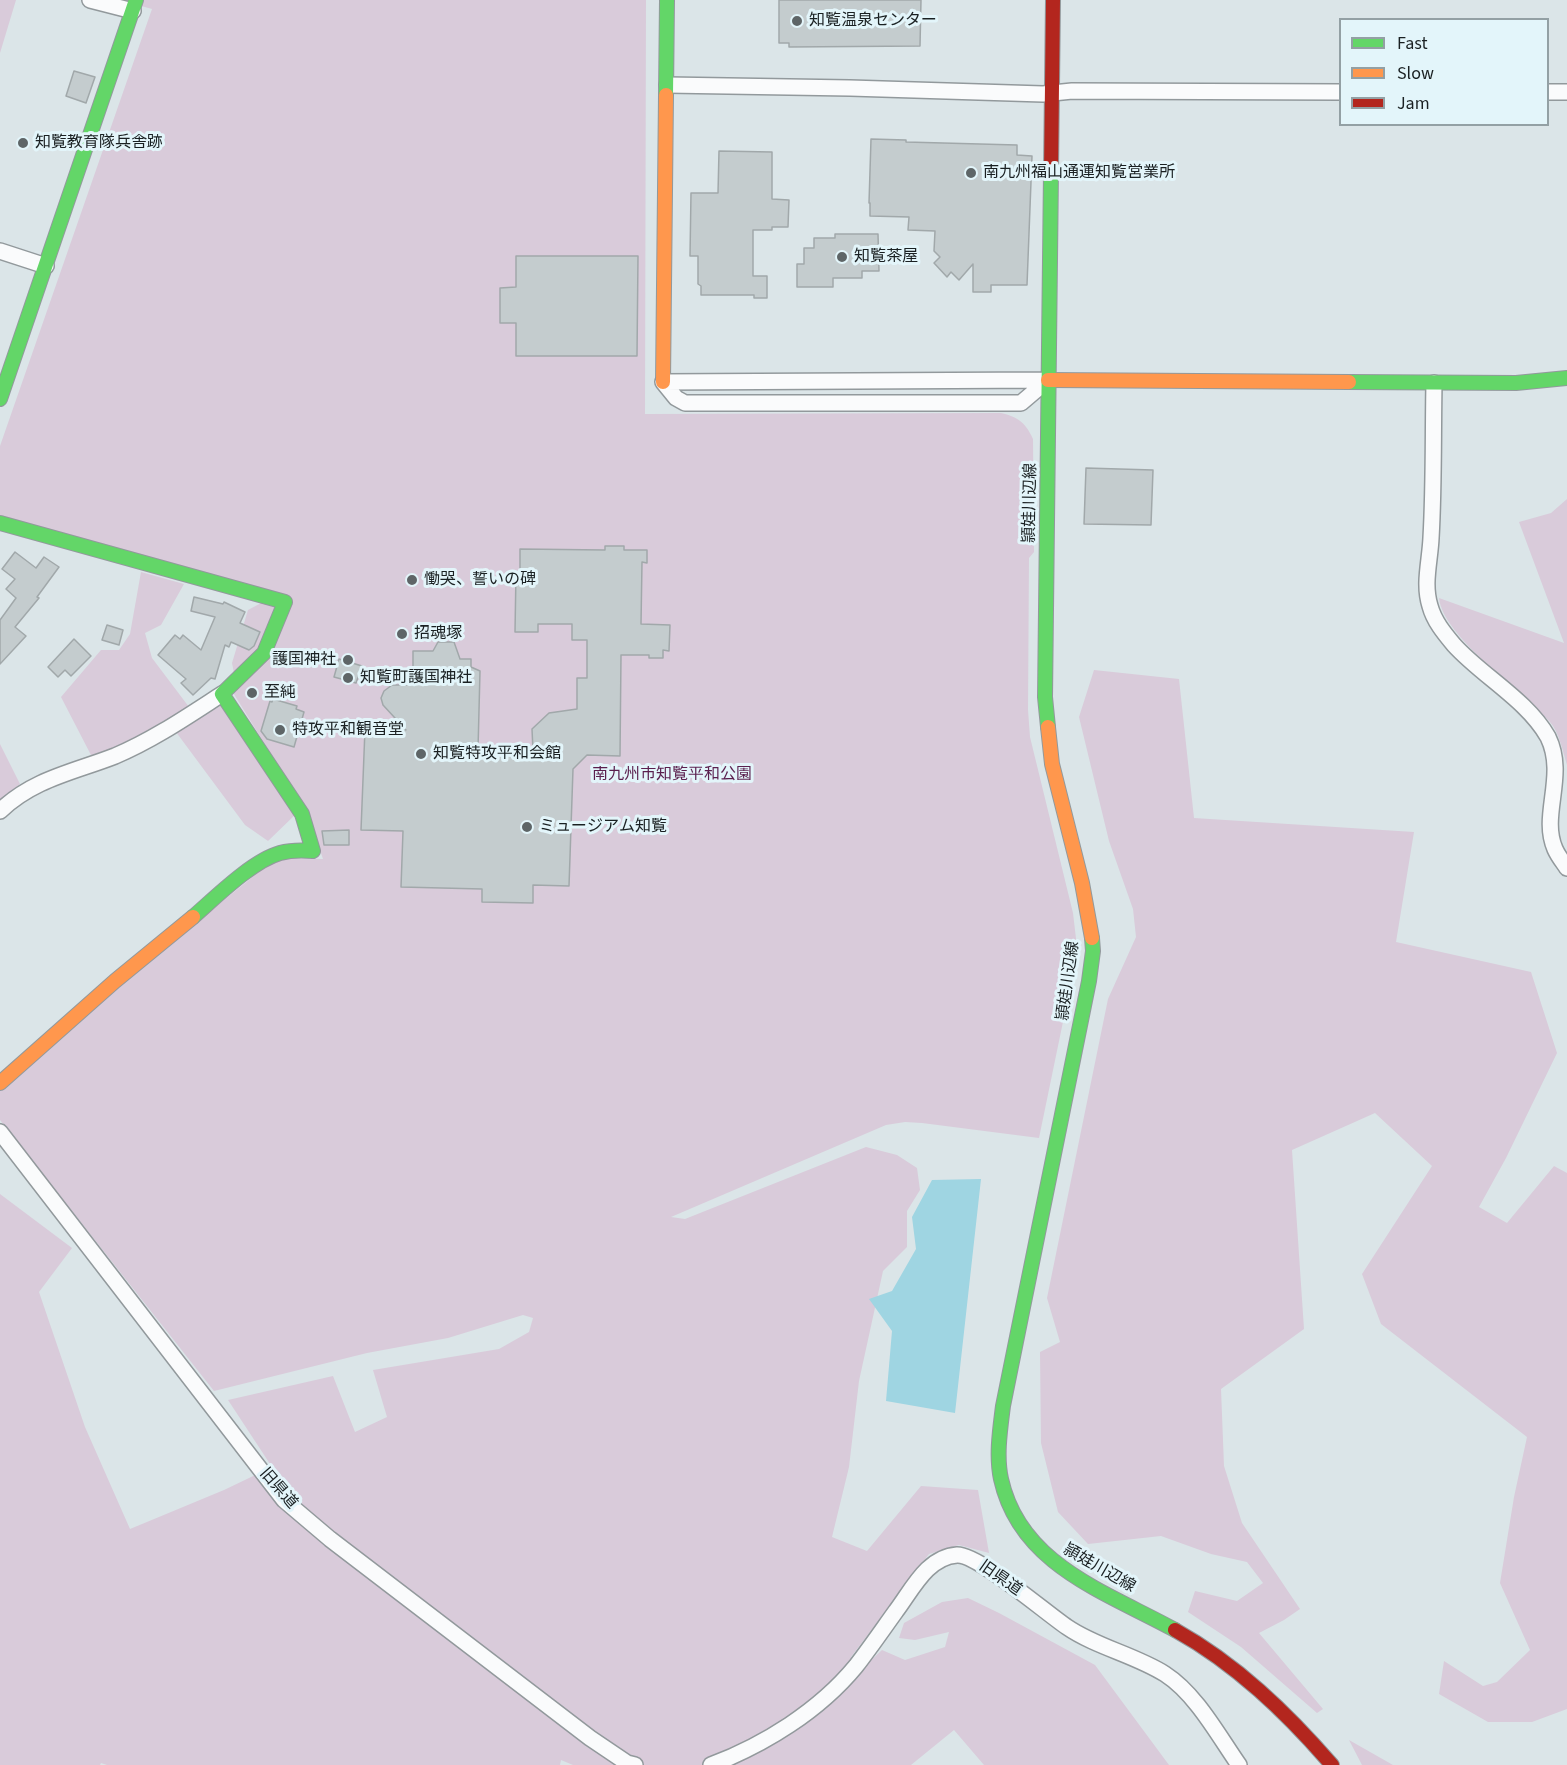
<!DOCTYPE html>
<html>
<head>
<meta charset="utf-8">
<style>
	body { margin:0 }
	#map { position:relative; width:1567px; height:1765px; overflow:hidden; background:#dbe5e8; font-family:"Source Sans 3",sans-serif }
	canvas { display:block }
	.legend { position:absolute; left:1339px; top:18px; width:210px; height:108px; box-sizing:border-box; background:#e3f5fa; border:2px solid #93a0a4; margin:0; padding:8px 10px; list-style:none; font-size:18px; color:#1a2022 }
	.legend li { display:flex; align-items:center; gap:12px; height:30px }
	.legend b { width:30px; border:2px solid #93a0a4 }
</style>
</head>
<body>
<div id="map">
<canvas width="1567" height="1765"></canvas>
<ul class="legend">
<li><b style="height:8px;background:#63d668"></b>Fast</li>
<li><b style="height:8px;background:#ff974d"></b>Slow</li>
<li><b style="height:8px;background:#b3261e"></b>Jam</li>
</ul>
</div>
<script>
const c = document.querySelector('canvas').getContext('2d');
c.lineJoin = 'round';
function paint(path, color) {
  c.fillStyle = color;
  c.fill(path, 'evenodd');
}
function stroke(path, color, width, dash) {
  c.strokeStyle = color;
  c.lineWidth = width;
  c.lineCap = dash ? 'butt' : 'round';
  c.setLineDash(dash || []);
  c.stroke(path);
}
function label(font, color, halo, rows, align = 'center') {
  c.font = font + ' "Source Sans 3","Noto Sans JP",sans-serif';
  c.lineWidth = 6;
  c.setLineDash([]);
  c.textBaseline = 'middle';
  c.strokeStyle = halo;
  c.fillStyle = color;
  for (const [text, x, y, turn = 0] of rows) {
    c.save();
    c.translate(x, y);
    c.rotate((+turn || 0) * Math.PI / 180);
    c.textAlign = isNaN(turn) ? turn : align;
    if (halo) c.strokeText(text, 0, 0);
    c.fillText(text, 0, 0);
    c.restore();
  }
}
paint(new Path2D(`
	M0 0H16L0 53Z
	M120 0H646L645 414 1001 413C1018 417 1026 423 1033 439L1034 552 1029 558 1028 710 1030 737 1073 913 1077 947 1071 983 1039 1138 922 1123 905 1122 886 1125 671 1217 685 1219 866 1147 897 1155 917 1168 920 1190 907 1211V1247L883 1271 859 1381 849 1467 832 1537 867 1551 921 1486 978 1490 989 1553 959 1545 929 1554 851 1657 865 1666 882 1650 905 1660 945 1647 949 1632 915 1640 899 1638 904 1623 942 1602 968 1598 999 1613 1095 1665 1169 1765H984L954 1730 911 1765H573L561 1760 560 1765H107L101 1763 100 1765H0V1194L72 1248 39 1292 85 1427 130 1529 224 1490 272 1467 228 1400 333 1376 355 1432 387 1417 373 1370 499 1349 529 1332 533 1318 523 1315 448 1338 367 1353 214 1391 0 1120V1091L126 979 270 863 287 858 323 859 307 812 232 691 234 673 232 663 248 610 263 602 0 515V446L152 9Z
	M1567 499V765C1563 752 1559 732 1550 722 1523 691 1443 637 1439 598L1564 643 1519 522 1551 513Z
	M141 572 184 584 161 625 145 633 152 658 189 707 118 747 92 757 61 697 101 650H119L130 634Z
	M1094 670 1179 679 1194 818 1414 832 1396 942 1531 972 1557 1053 1506 1158 1479 1207 1507 1223 1554 1166 1567 1173V1709L1532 1722H1488L1439 1694 1444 1661 1483 1686 1497 1682 1530 1650 1500 1583 1514 1497 1527 1437 1381 1324 1362 1274 1432 1166 1375 1113 1292 1150 1304 1329 1221 1389 1224 1466 1242 1523 1300 1609 1284 1620 1259 1633 1323 1709 1317 1713 1241 1647 1188 1612 1195 1591 1237 1601 1263 1583 1247 1562 1211 1554 1161 1536 1088 1544 1058 1512 1041 1443 1040 1352 1060 1342 1047 1298 1108 999 1136 937 1133 909 1109 841 1079 717Z
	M222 701 296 814 268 841 245 825 176 732Z
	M0 744 20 784 0 800Z
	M1349 1740 1393 1765H1362Z`), '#d9cbda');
paint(new Path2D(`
	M981 1179 955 1413 886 1401 892 1331 869 1299 892 1291 916 1249 912 1217 932 1180Z`), '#9fd5e2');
const building = new Path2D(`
	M779 0H921L920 46 789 47V43H779Z
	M74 71 95 77 86 103 66 96Z
	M871 139 906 140V142L1017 145V155L1032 156 1027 285H991V292H973V264L959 280 951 272 947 277 934 263 940 257 934 251 935 231 908 230 909 217 870 216V203H869Z
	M719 151 772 152V199L789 200 788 227H772V230H753V276H767V298H754V295H701V286L698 284V256H690L691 193H718Z
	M835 234H878L879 271H862V278H833V287H797V264H804V248H814V238H835Z
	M516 256H638L637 356H516V323H500V288L516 287Z
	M1086 468 1153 470 1151 525 1084 524Z
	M605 546H624V550H647V563L642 562 641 624 670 625 669 651 663 650V658H649V655H621L620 756 587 755 573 769 569 886 533 885V903L482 902V889L401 887 403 831 361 830 365 729 406 730 383 705 381 698 384 691 392 685H408V670L413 669V651H433L438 642H454L460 659H471V667L480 671 478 750 533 751 532 729 549 713 577 709V678H587V640H572V624H538V632H515L516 573H520V549L605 550Z
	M15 552 36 568 44 557 59 567 37 597 39 598 15 627 26 636 0 664V620L16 598 6 589 15 579 2 569Z
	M194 597 223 604 224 602 245 612 240 623 260 632 254 646 249 650 231 642 229 647 225 645 215 679 211 678 193 695 181 683 186 679 158 655 175 635 180 639 183 635 201 650 215 617 191 611Z
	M107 625 123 630 119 645 102 640Z
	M74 639 91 656 71 676 65 670 58 677 48 667Z
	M339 659 362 666 356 683 334 677Z
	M273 699 297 706 296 709 304 712 294 747 267 739 261 731 270 701 272 702Z
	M349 830V845H324L322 831Z`);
paint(building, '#c4ccce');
stroke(building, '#a1a8aa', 1.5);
const street = new Path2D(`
	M90 0 133 11
	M667 85 850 88 1043 94 1072 91 1340 92
	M1548 92H1567
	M0 251 46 266
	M663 382 676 398 685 403H1021L1048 380
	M663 382 1048 380
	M1434 383C1433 435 1434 487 1431 538 1430 561 1423 584 1430 606 1434 621 1444 633 1454 645 1482 676 1527 700 1548 737 1567 776 1540 815 1555 849 1558 856 1563 862 1567 868
	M0 811C33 779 74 772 115 756 153 740 188 716 222 694
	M0 1132 284 1500 330 1539 590 1738 627 1763 635 1765
	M711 1765C764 1745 819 1711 856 1666 870 1648 883 1629 896 1611 912 1590 927 1557 957 1555 978 1554 1046 1613 1067 1627 1096 1647 1135 1655 1165 1674 1196 1694 1218 1735 1239 1765`);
const fast = new Path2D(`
	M666 95 667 0
	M1349 382 1516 383 1567 378
	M0 399 136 0
	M0 523 285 602 264 653 222 694 302 814 313 851C302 850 291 850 280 853 252 861 216 897 193 917
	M1048 727 1045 697 1051 172
	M1092 938 1093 951 1089 981 1003 1406C1000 1430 996 1456 1001 1479 1020 1565 1106 1592 1175 1630`);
const slow = new Path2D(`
	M1048 380 1349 382
	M663 382 666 95
	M1048 727 1052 764 1082 883 1092 938
	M0 1083 115 981 193 917`);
const jam = new Path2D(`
	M1051 172 1053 0
	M1175 1630C1236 1664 1286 1712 1332 1765`);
stroke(street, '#92999c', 18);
stroke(fast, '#92999c', 16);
stroke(slow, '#92999c', 16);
stroke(jam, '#92999c', 16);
stroke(street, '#fafbfc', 15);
stroke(fast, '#63d668', 14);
stroke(slow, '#ff974d', 14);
stroke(jam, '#b3261e', 14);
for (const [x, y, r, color] of [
	[797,21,6,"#5e6567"],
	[23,143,6,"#5e6567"],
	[971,173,6,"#5e6567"],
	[842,257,6,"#5e6567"],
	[412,580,6,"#5e6567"],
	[402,634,6,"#5e6567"],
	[348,660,6,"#5e6567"],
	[348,678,6,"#5e6567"],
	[252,693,6,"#5e6567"],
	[280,730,6,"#5e6567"],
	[421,754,6,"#5e6567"],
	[527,827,6,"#5e6567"]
]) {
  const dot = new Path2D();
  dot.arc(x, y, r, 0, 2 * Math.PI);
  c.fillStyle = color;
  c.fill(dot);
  stroke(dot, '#e3f5fa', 2);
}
label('16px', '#1a2022', '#e3f5fa', [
	["知覧温泉センター",809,21],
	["知覧教育隊兵舎跡",35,143],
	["南九州福山通運知覧営業所",983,173],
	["知覧茶屋",854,257],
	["慟哭、誓いの碑",424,580],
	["招魂塚",414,634],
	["護国神社",336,660,"right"],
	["知覧町護国神社",360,678],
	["至純",264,693],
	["特攻平和観音堂",292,730],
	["知覧特攻平和会館",433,754],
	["ミュージアム知覧",539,827]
], 'left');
label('16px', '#1a2022', '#e3f5fa', [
	["頴娃川辺線",1031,503,-89],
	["頴娃川辺線",1069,981,-82],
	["旧県道",278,1489,49],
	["頴娃川辺線",1099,1569,30],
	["旧県道",1000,1579,35]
]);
label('16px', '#5a1f4e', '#e3f5fa', [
	["南九州市知覧平和公園",672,775]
]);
</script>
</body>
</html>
